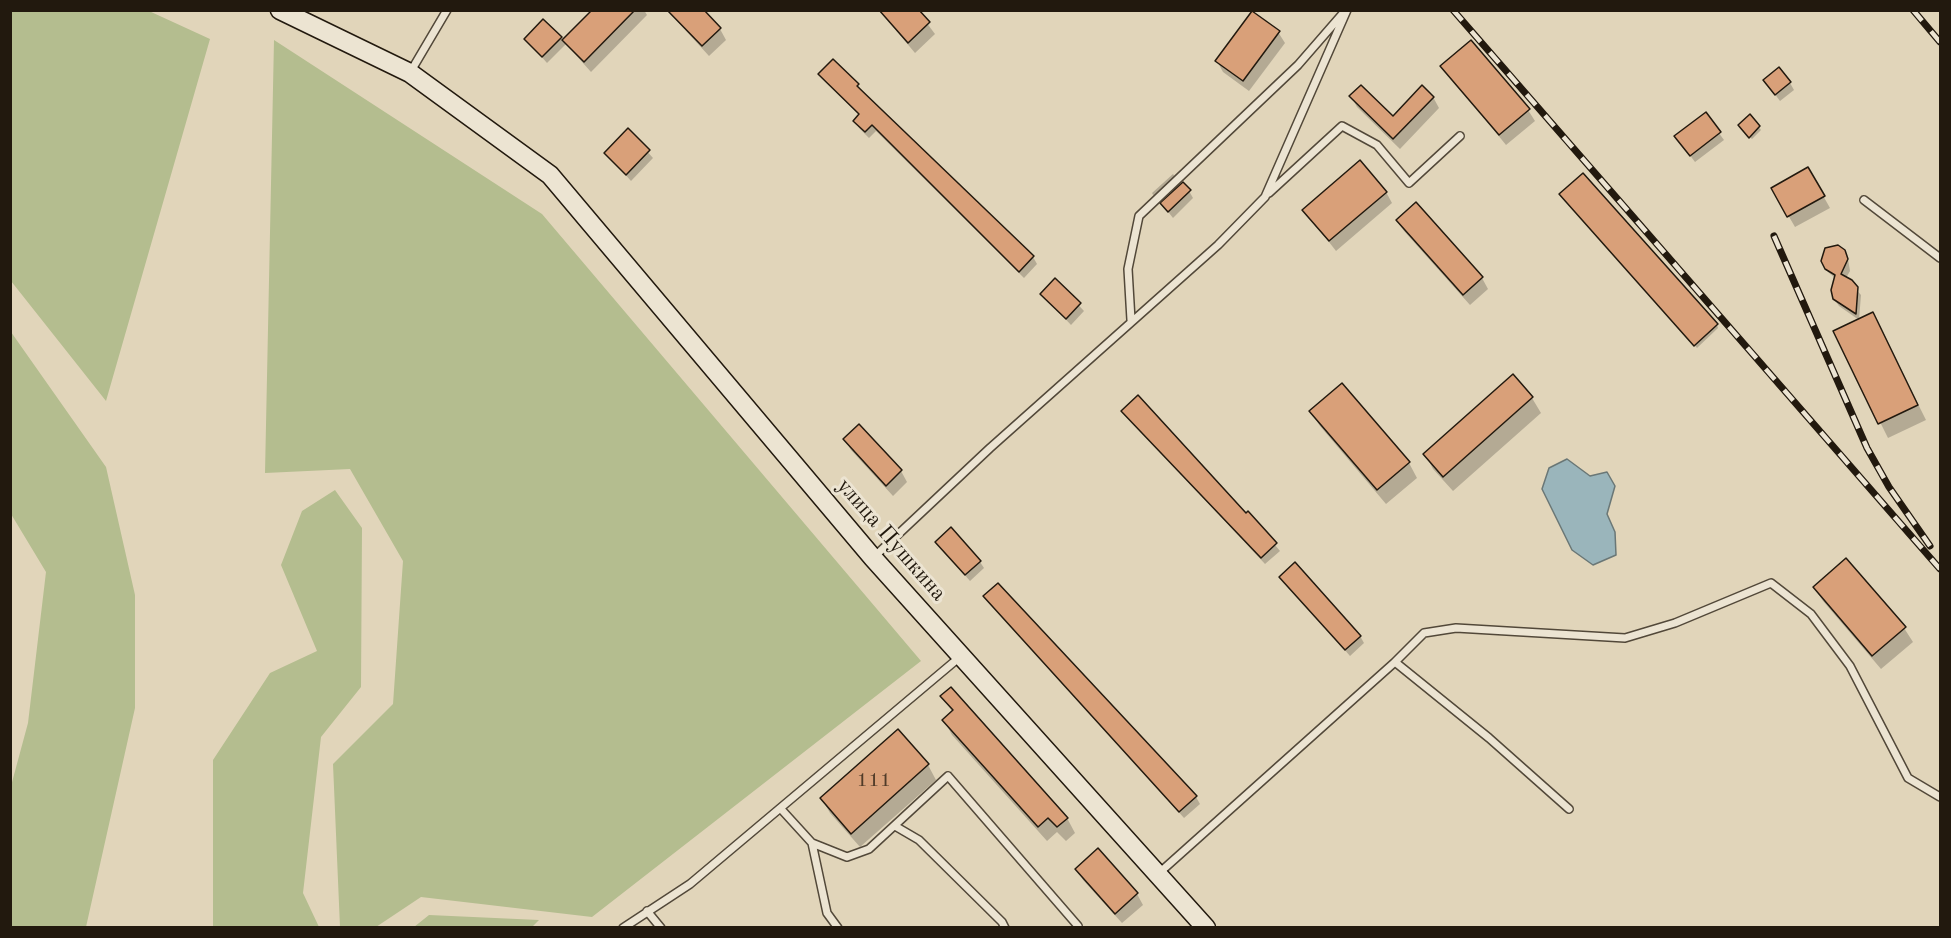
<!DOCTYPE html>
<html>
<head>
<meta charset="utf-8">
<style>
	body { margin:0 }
	#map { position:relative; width:1951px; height:938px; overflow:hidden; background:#e1d5ba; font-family:"Old Standard TT",serif }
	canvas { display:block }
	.frame { position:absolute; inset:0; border:12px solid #22190e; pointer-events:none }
</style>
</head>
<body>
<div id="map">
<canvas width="1951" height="938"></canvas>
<div class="frame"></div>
</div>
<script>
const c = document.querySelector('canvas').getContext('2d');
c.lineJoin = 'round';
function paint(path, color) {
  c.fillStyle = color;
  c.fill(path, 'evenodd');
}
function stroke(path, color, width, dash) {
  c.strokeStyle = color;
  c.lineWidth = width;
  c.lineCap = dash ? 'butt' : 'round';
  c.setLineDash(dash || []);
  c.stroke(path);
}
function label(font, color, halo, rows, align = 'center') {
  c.font = font + ' "Old Standard TT",serif';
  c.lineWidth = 6;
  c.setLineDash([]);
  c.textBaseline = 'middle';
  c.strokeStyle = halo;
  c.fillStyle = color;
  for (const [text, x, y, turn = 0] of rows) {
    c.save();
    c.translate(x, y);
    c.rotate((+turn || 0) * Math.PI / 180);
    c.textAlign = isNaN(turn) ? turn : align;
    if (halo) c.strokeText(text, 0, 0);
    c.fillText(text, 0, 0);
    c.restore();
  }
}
paint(new Path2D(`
	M11 10 149 11 210 39 106 401 11 281Z
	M274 40 542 214 921 661 592 917 421 897 376 927H340L333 764 393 704 403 561 350 469 265 473Z
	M11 332 106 467 135 595V708L86 927H11V786L28 723 46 572 11 514Z
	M335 490 362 528 361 687 321 737 303 893 319 927H213V760L270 673 317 651 281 565 302 511Z
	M429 915 539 920 532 927H414Z`), '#b4bd8f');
const water = new Path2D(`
	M1567 459 1590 476 1607 472 1615 486 1607 514 1615 532 1616 555 1593 565 1572 550 1542 489 1549 468Z`);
paint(water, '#9ab5bb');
stroke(water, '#6a7776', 1.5);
paint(new Path2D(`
	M594 10H644L647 15 591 72 566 44 547 63 526 39 561 38 563 42Z
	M667 10H701L720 29 726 40 709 56Z
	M879 10H917L935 34 915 53Z
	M1278 32 1285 43 1249 91 1223 72 1217 61Z
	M1442 66 1528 110 1535 121 1506 145Z
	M819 75 858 85 863 93 1033 257 1037 264 1024 278 876 131 869 138 859 128 855 121 860 116Z
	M1765 81 1790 83 1794 90 1780 101Z
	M1351 96 1393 118 1433 97 1439 108 1400 149 1357 107Z
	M1705 114 1724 140 1695 162 1676 137Z
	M1750 116 1761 130 1752 139 1742 129Z
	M628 130 653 158 631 181 606 153Z
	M1808 169 1830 208 1795 227 1773 189Z
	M1173 174 1178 181 1157 201 1152 193Z
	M1583 175 1717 325 1718 328 1697 348 1563 197Z
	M1189 191 1193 198 1173 218 1162 204Z
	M1386 192 1392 203 1336 251 1304 210Z
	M1415 204 1482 278 1488 289 1470 305 1404 231 1397 221Z
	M1829 247 1844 251 1848 259 1850 271 1846 278 1861 295 1859 320 1839 306 1834 299 1835 278 1828 272 1822 257Z
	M1055 280 1084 311 1071 325 1042 294Z
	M1873 314 1926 420 1888 438 1835 332Z
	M1512 376 1532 398 1541 413 1453 491 1433 469 1425 454Z
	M1342 385 1409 463 1417 478 1386 504 1320 426 1311 412Z
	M1123 412 1246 515 1248 513 1280 551 1265 564Z
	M859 426 901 471 907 482 893 496 851 450 845 440Z
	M936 542 980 562 984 568 970 581Z
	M1281 577 1360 636 1364 643 1350 656Z
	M1814 587 1904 628 1913 642 1881 669 1823 601Z
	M985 596 1196 797 1200 804 1184 818Z
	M942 696 1067 818 1075 833 1066 841 1057 832 1047 841 952 735 944 720 953 713Z
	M898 731 928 765 936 780 860 847 830 813 822 799Z
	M1077 869 1137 894 1143 905 1122 923 1083 880Z`), '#0003');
const building = new Path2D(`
	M592 10H635L584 62 562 40Z
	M667 10H704L721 28 702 46Z
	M879 10H919L930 22 908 43Z
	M1252 11 1280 31 1243 81 1215 61Z
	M543 19 562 37 542 57 524 39Z
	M1471 40 1530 109 1499 135 1440 66Z
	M833 59 859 84 857 86 1034 256 1019 272 872 125 865 132 853 121 859 114 818 74Z
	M1779 67 1791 82 1775 95 1763 80Z
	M1361 85 1393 116 1422 85 1434 97 1393 139 1349 96Z
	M1706 112 1721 132 1690 156 1674 136Z
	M1750 114 1760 126 1749 138 1738 125Z
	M628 128 650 150 626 175 604 153Z
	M1360 160 1387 192 1329 241 1302 210Z
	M1808 167 1825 196 1787 217 1771 188Z
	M1583 173 1718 324 1694 346 1559 194Z
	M1183 182 1191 190 1168 212 1160 203Z
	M1416 202 1483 277 1463 295 1396 220Z
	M1838 245 1845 250 1848 259 1841 274 1852 280 1858 287 1856 314 1833 299 1831 290 1835 275 1825 269 1821 261 1825 248Z
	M1055 278 1081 303 1066 319 1040 294Z
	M1873 312 1918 405 1878 424 1833 331Z
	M1513 374 1533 397 1443 477 1423 454Z
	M1342 383 1410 462 1377 490 1309 411Z
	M1138 395 1246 513 1248 511 1277 543 1261 558 1121 411Z
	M859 424 902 470 886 486 843 439Z
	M951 527 981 561 965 575 935 542Z
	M1846 558 1906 627 1872 656 1813 587Z
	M1295 562 1361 636 1345 650 1279 577Z
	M998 583 1197 796 1179 812 983 596Z
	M951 687 1068 818 1057 827 1048 818 1038 827 942 720 953 710 940 696Z
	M898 729 929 764 851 834 820 798Z
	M1098 848 1138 893 1115 914 1075 869Z`);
paint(building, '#d9a079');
stroke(building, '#22190e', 1.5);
const service = new Path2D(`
	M411 71 447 10
	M1269 193 1342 126 1377 145 1409 183 1460 136
	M1864 200 1940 258
	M1131 320 1128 269 1139 216 1298 65 1345 11
	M874 557 990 448 1218 245 1265 197 1347 10
	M1395 662 1424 633 1456 628 1625 638 1675 623 1771 583 1811 614 1850 666 1908 778 1940 797
	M781 809 812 843 847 857 869 849 948 776 1078 926
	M895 826 919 840 1002 922 1005 928
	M812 843 827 913 838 928
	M1158 874 1395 662 1489 738 1569 809
	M647 911 661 928
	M623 928 690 884 961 656`);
const secondary = new Path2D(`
	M280 10 410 73 550 175 873 558 1206 928`);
stroke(service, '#524839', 10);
stroke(secondary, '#22190e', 21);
stroke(service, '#ece4d2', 7);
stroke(secondary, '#ece4d2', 18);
const rail = new Path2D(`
	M1453 10 1940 569
	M1913 10 1940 42
	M1774 236 1867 448 1889 487 1930 546`);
stroke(rail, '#22190e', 7);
stroke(rail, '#ece4d2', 4.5, [14]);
label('20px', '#503b29', null, [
	["111",874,781]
]);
label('22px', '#22190e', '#ece4d2', [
	["улица Пушкина",891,540,49]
]);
</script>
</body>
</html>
